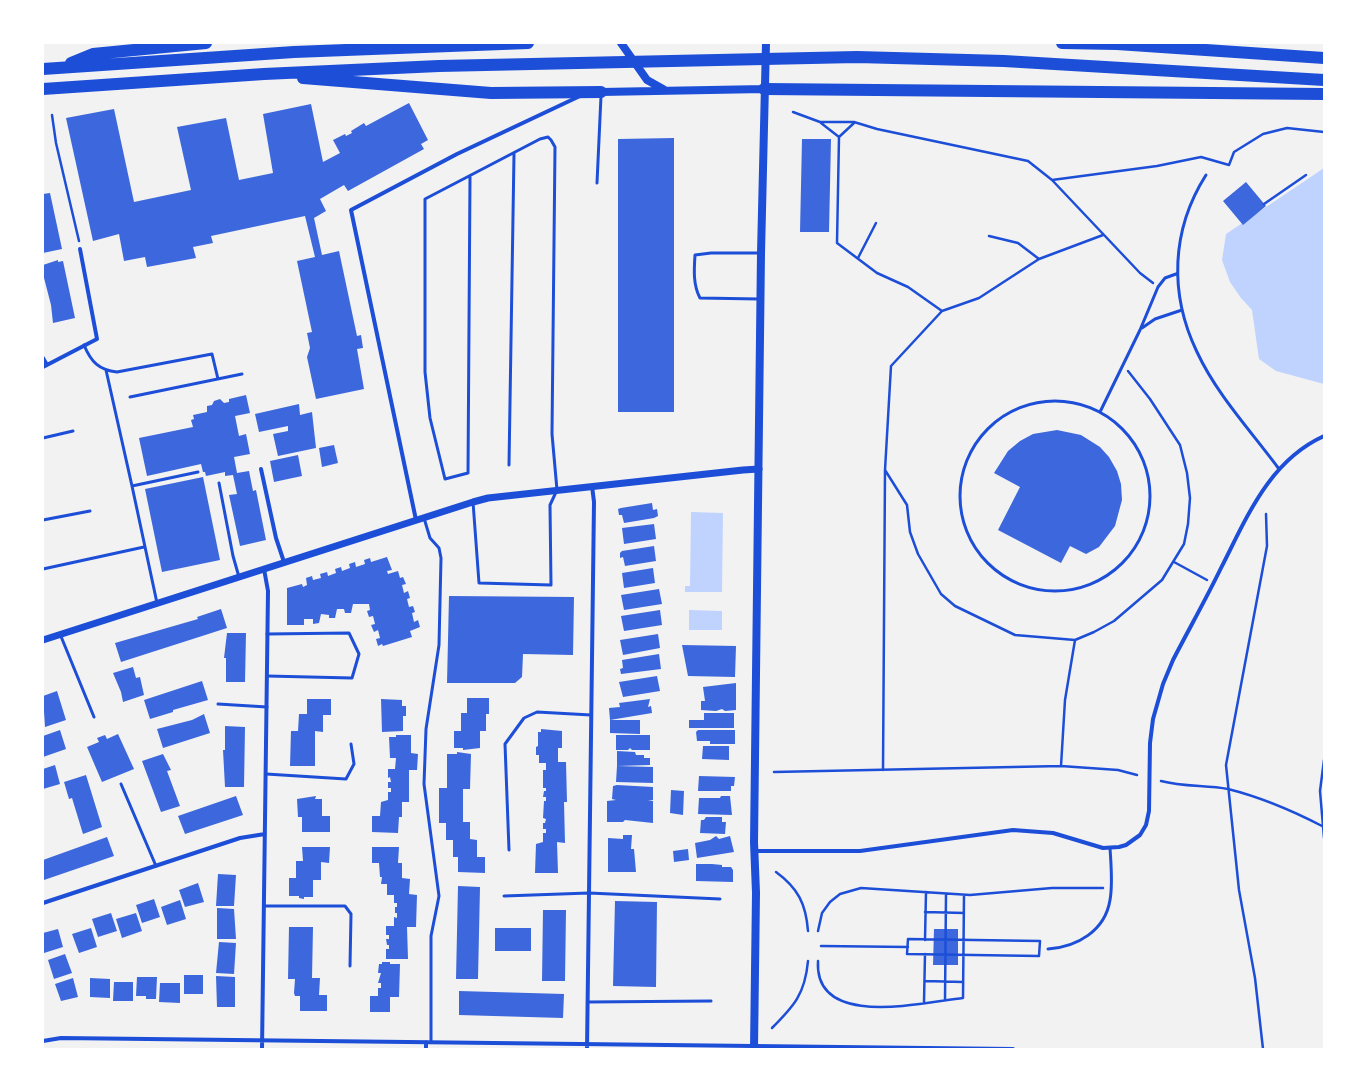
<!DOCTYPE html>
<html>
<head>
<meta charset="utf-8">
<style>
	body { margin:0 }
	#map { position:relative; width:1367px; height:1092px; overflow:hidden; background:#f2f2f2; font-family:"Fira Sans Condensed",sans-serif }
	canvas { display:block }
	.frame { position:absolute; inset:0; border:44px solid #fff; pointer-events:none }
</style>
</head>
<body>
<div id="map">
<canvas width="1367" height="1092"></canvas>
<div class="frame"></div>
</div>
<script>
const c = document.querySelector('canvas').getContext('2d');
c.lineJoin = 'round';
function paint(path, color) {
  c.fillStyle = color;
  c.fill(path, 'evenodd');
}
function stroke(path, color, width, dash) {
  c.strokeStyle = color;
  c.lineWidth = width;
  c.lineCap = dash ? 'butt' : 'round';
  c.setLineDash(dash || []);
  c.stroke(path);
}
paint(new Path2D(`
	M1324 168V384L1276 371 1259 359 1252 310 1241 298 1230 282 1222 260 1226 234Z
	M691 512 723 513 722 592H685V586H690Z
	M689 610 722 611V630H689Z`), '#bfd3fe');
paint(new Path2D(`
	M409 103 428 140 421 144 424 149 348 191 344 185 320 199 326 211 314 218 322 255 339 251 357 336 361 335 363 348 357 349 364 389 316 399 307 357 310 348 307 333 312 332 297 261 315 257 305 216 211 236 213 243 193 247 196 258 147 267 145 257 124 261 119 234 93 241 66 118 114 109 134 202 191 190 177 127 226 118 239 180 273 173 263 114 311 104 323 162 340 153 333 140 345 134 346 136 352 133 351 131 364 123 366 126Z
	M674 138V412H618V139Z
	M802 139H831L829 232H800Z
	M1246 182 1266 206 1243 225 1223 201Z
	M50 193 62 249 43 253V194Z
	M58 260V262L63 261 75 318 53 323 51 305 43 274V265Z
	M246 395 250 413 235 416 239 436 246 434 250 454 234 457 237 473 249 471 253 491 256 490 266 540 240 546 229 495 237 494 233 475 225 476V472L206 476 205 472H203L201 464 147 476 139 438 193 427 191 420 194 419 193 415 207 412V406L212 405 214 401 220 399 224 403 229 402V399Z
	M299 404 300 415 312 412 316 448 278 456 273 434 288 431V426L259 432 255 414Z
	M1057 430 1081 435 1100 447 1109 457 1117 471 1121 484 1122 500 1115 526 1099 547 1086 554 1070 546 1061 563 998 530 1020 487 994 473 1008 451 1020 441 1033 434Z
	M334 445 338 463 322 467 319 448Z
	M298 455 302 476 274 482 270 461Z
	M203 477 220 560 162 572 145 489Z
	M652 503 653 510 657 509 658 516 654 518 624 523 622 515H619L618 509 621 508Z
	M654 524 656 539 624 544 622 528Z
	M654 546 656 561 625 566 623 557 620 558V553L622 551Z
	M387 557 392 570 387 571 388 574 398 571 400 578 403 577 406 584 402 585 404 593 408 591 410 598 407 599 409 607 413 606 415 612 412 613 414 622 418 620 420 627 410 631 412 637 383 646 382 644 378 646 376 639 380 638 378 630 374 632 371 625 375 624 373 616 369 617 367 611 370 610 369 604H353L351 613H345L344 609H337L335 618H329V615L321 614 319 623 313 624V619H304V625H287V588L302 584 303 587 307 585 306 578 312 576 313 580 321 578 320 574 327 572 328 576 336 573 335 569 341 567 342 571 350 568 349 564 355 562 356 567 365 564 364 560 370 558 371 562Z
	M653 568 655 583 624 588 622 573Z
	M659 589 662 604 624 610 621 595Z
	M449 596 574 597 573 655 523 654 522 677 515 683H447Z
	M221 609 227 628 121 662 115 643 198 619 197 617Z
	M660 610 662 625 624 631 621 616Z
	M227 633H246L245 682H226V658H224Z
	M658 634 660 648 623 655 620 640Z
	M682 645 736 646 735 677 688 676Z
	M659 654 661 669 621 674 620 669 623 668 622 660Z
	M133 667 136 678 140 677 144 695 123 702 121 692 113 673Z
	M657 676 660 691 623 697 619 682Z
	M202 681 208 700 173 710V712L150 719 144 700Z
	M736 683V710L725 711 722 709 716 711 701 710V701H705L703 687Z
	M57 691 66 720 45 727 43 696Z
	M467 698H489V714H486V731H480V748L463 750V748H454V731H461V713H467Z
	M307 699H331V715H323V732L315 731V766H290L291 731H298L299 714H307Z
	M381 699 402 700V706H406V716H403V731L382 732Z
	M650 699 648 707 651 706 652 713 610 720 609 708 620 707 619 703Z
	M704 713H734V728H689V720H704Z
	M204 714 210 733 163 748 157 729 192 720Z
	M610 720H640V734L610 733Z
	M225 726 245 727 244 787H225L223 750H225Z
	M541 729 562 731V748H558V762H566L567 802H564L565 843 557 842 558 873H535L536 844 543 842V833H546V829H543V823H545L546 819 543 818 544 801H546V797H543L544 791H546V788H543V770H546V763H539V755H536V747L538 746V732H541Z
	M60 730 66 749 43 757V736Z
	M698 730H735V744H710V741H697L696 732Z
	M118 734 134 769 102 782 87 747 99 742 97 738 105 735 107 739Z
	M396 735H411V753L418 754 417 770H409V802H402V817H399L398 833 372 832V816H380L381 802 388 800V792H391V788H388V782H391L390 777 388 778V769H395L396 758H390L389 737H396Z
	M616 735H650V750H632L630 748 628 750H616Z
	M703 746H729V760L702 759Z
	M617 751 635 752 636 755H644V758H650V765L617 766Z
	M457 752 471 754 470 789H463V822H470V839L477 840V857H485V873L458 872V857H453V840H446V823H439V788H447V754H457Z
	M163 754 171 770 167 771 180 806 161 812 142 761Z
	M55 765 60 784 43 789V769Z
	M617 766 653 767V783L616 782Z
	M86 775 102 827 83 834 72 798 69 799 64 782Z
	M699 776 735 777 734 786H731V791H698Z
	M617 785 653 787V800H648L653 801V823L625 820 623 822H607V801L616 800 612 799 613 786Z
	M671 790 684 791 683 815 670 813Z
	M236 796 243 815 185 834 178 816Z
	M316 796 315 799H322V816H330V832H302V817H298L297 799Z
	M721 796H730L732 815 698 814 699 798H720Z
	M706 817H722V822H726L725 834 700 833 701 820H704Z
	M623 835H632L631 849H634L636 872H608V838L623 839Z
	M716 836 719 839 730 836 734 852 697 858 695 843 710 840Z
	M107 837 114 856 44 880 43 860Z
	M302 847H330L329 863 321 862V880H313V897H304V899L299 898V896H289V878H296V861H303Z
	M372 847H399L398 863H402V878L410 879 409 894 417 895 416 927H407L408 959H386V949H389V945H387L386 939H389V935H386V926H394V917L397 918V913H395V907H397V903H394V895H387V884H381L382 877H380L379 863H372Z
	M688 849 689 860 674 862 673 851Z
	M696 864H712L722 865V867H731L733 870V882L696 881Z
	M218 874 236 875 234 906H216Z
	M198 883 204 902 185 907 179 890Z
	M458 886 480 887 478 979H456Z
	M154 899 160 917 142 923 136 905Z
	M180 900 186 919 167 925 161 907Z
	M615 901 657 902 656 987 613 986Z
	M217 908 234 909 236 939H217Z
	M543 910H566L565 981H542Z
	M111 913 117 931 98 937 92 919Z
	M136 913 142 931 122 938 116 919Z
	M289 927H313L312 978H320L319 995H327V1011H300V996H295L294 993 295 979H288Z
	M91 928 97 947 79 953 72 934Z
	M495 928H531V951H495Z
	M58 929 63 947 44 953 43 933Z
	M934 929H958V965H933Z
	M219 942 236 943 234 974 216 973Z
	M65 954 72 973 54 979 48 960Z
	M382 962H390V964H400L399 997H390V1012H370V996H378V988H381V983H378L381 973H378L379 964H382Z
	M184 975H203V994H184Z
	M216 976 235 977V1007H217Z
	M137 977H157L156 999H146V996H136Z
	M73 978 78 997 61 1001 55 984Z
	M90 978 110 979V998L90 997Z
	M114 982H133V1001H113Z
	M160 983H180V1003L159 1002Z
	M459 991 564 994 563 1018 459 1015Z`), '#3d67dc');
stroke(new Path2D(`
	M793 112 820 122H854L877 129 1028 161 1052 180 1140 273 1153 283
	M52 115 56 143 79 241
	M821 123 839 137
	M854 123 839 137 837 243 877 273 908 287 942 311
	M1052 180 1157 166 1201 157 1229 165 1234 152 1263 134 1287 128 1324 132
	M1264 204 1306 175
	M989 236 1018 243 1039 259
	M858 258 876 223
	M885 470 907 505 910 532 918 554 941 594 955 606 1015 635 1075 640 1094 632 1114 621 1162 580 1184 544 1188 524 1190 498 1187 473 1180 445 1150 399 1128 371
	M1174 562 1207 580
	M1324 760 1320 791 1324 838
	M1061 766 1065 700 1075 640
	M883 770 885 470 891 366 942 311 979 298 1039 259 1103 235
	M774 772 1061 766 1118 770 1137 775
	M1161 781C1183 787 1206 785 1228 789 1260 797 1293 811 1322 826
	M776 872C798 888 806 904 808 931
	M925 912 964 913
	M818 931 822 913 830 902 840 894 861 888 970 895 1052 888H1103
	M908 939 1040 941 1039 956 907 954Z
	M925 940 926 892
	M821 946 908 947
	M818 961C814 1030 924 1002 963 998L964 895
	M925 981 963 982
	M945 1000 946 894
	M924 1002 925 954
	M772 1028C794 1006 805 994 808 961
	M1263 1049 1255 978 1239 890 1226 765 1267 546 1266 514`), '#1d4ed8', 2.5);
stroke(new Path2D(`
	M1206 175C1171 230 1169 294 1197 352 1217 395 1251 431 1279 469
	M470 177 468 473 445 479 430 418 425 372V199L540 139 548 137 551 140 555 147 552 434 557 490 550 505 551 585 479 583 473 502
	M597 183 601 96
	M759 299 700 298C693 285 694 270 695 255L711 253H759
	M1142 328 1155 319 1182 310
	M84 345C91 362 99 370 117 372L212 354 218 379
	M106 370 132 486
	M130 397 242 374
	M960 496a95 95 0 1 1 190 0a95 95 0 1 1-190 0Z
	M1100 412 1140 330 1158 287 1165 278 1176 274
	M43 438 73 431
	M509 465 514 154
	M219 483 233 556 239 577
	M424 518 430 538 439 548 441 558 439 645 426 729 424 784 439 896 431 936V1042
	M43 520 90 511
	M43 569 144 547
	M157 603 132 486 198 472
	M60 634 94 717
	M267 676 352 678 359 654 349 633 267 634
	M218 704 267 707
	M266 774 346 779 354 764 351 744
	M121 784 156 866
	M509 850 505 744 524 718 537 712 591 715
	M504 896 589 893 720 899
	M264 906H345L351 914 350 966
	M1048 949C1077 947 1105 931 1110 900 1113 884 1111 865 1110 848
	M588 1002 711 1001`), '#1d4ed8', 3);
stroke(new Path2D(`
	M43 358 47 365
	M43 367 97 339 80 249
	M261 469 276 538 284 562
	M416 520 351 210 457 154 580 96
	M755 851H860L1013 830 1053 833 1103 848 1119 847 1126 845 1140 835 1146 825 1149 811 1150 743 1153 719 1163 684 1173 660C1189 629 1206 599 1221 568 1247 517 1269 461 1324 436
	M43 903 240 838 265 834
	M43 1041 61 1038 1013 1049
	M262 1049 268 591 264 569
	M426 1049V1042
	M587 1049 594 502 592 486`), '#1d4ed8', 4);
stroke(new Path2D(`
	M43 640 473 502 488 498 743 470 759 469`), '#1d4ed8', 7);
stroke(new Path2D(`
	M621 43 647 80 663 89
	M601 92 764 89
	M754 1049 756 893 754 842 761 253 766 43`), '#1d4ed8', 8);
stroke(new Path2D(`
	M1062 43 1117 44 1324 58
	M71 63 93 54 206 43
	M43 69 294 52 528 43
	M303 78 491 93 601 92
	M43 89 264 74 439 66 857 57 1004 61 1324 80
	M764 89 1324 94`), '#1d4ed8', 12);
</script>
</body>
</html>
